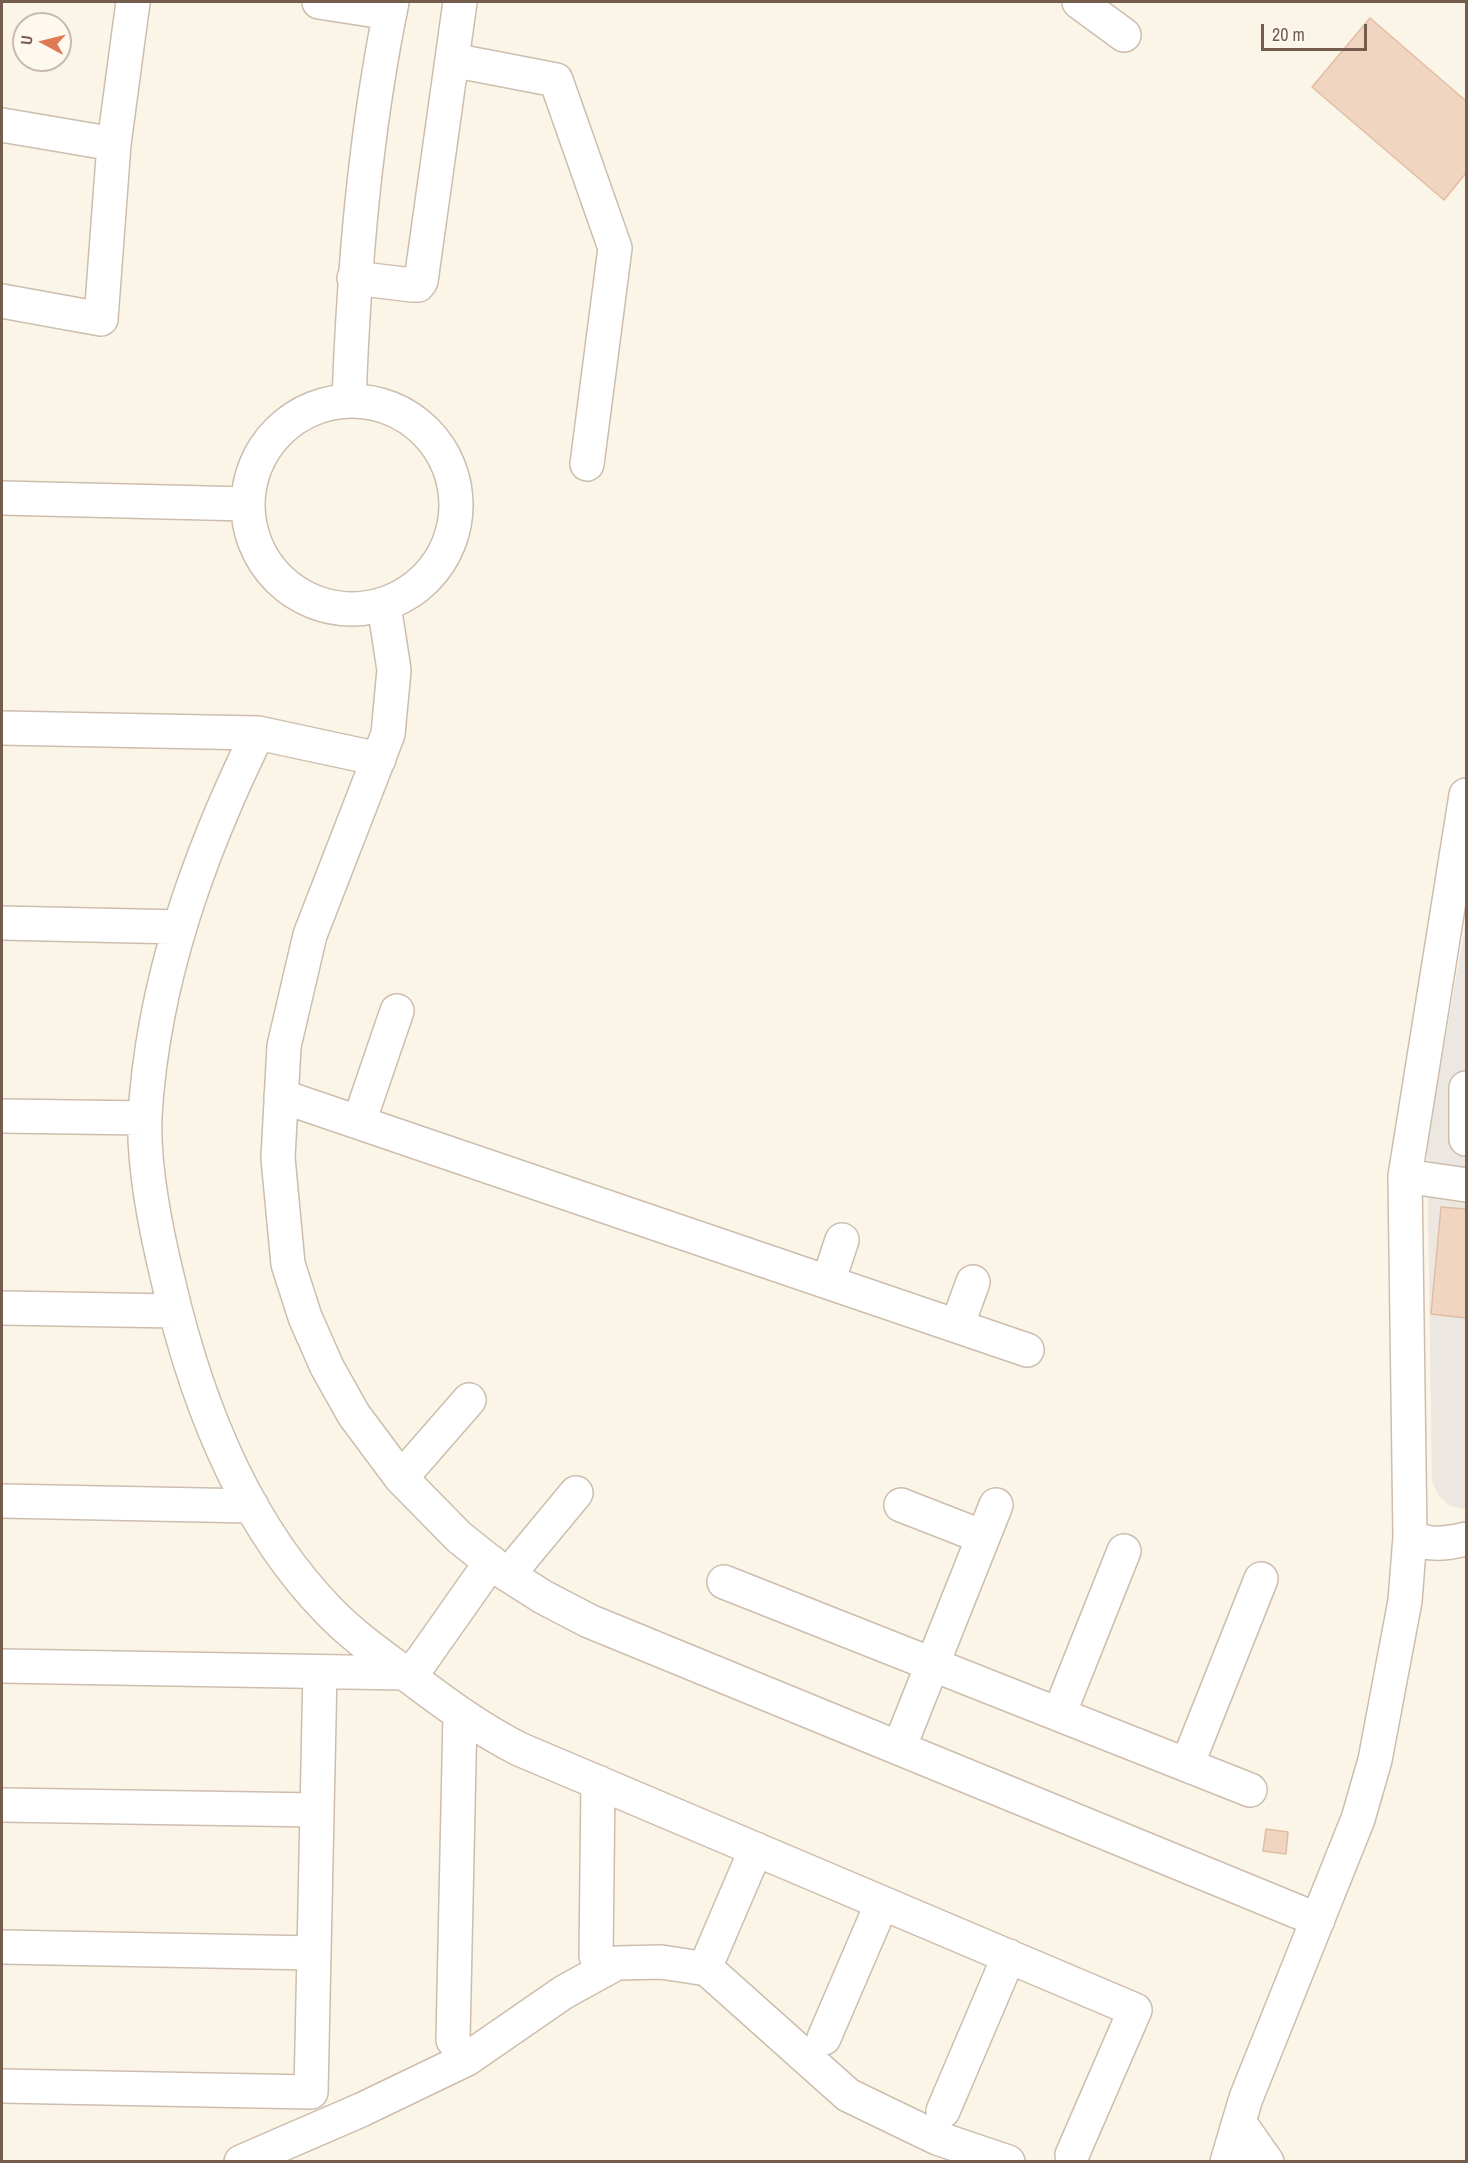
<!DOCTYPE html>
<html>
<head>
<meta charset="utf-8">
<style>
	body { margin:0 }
	#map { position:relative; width:1468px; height:2163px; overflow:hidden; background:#fbf5e8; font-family:"Archivo Narrow",sans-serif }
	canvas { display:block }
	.frame { position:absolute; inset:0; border:3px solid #755d4d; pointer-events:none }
	.north { position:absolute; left:12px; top:12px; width:60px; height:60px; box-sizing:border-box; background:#fef9ee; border:2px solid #c7bbae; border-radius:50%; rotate:277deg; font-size:16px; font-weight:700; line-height:24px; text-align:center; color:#755d4d }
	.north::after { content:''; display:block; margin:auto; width:21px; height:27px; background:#df7953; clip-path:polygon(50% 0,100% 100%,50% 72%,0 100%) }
	.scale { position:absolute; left:1261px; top:24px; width:106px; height:27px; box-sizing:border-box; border:3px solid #755d4d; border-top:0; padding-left:8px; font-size:18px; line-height:21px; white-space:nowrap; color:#755d4d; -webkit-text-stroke:4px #fef9ee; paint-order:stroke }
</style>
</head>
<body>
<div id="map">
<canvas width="1468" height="2163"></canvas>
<div class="frame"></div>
<div class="north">U</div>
<div class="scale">20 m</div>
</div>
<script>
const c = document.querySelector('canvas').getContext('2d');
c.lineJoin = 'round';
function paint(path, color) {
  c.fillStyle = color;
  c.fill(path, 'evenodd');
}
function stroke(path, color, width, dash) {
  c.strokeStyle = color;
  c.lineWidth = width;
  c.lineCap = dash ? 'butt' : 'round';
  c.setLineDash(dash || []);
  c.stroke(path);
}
paint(new Path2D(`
	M1466 922V1509L1450 1506 1439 1496 1432 1481 1427 1143Z`), '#ece7e1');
const building = new Path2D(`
	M1370 18 1466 101V173L1444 200 1312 87Z
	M1441 1207 1466 1209V1318L1431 1314Z
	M1266 1829 1288 1832 1286 1854 1263 1851Z`);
paint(building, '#f0d6c1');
stroke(building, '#e2bda2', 1.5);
const minor = new Path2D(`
	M319 2 390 13
	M1079 2 1124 35
	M452 60 556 80 615 248 587 464
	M2 125 114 144
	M354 278 412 285H418L421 281 460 2
	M2 301 101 319 114 144 133 2
	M349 401C354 266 365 133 392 2
	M248 505a104 104 0 1 1 208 0a104 104 0 1 1-208 0Z
	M2 498 248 504
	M384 605 394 670 388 734 310 935 284 1046 278 1158 288 1264 305 1317 327 1367 354 1415 401 1478 459 1537 499 1569 543 1597 589 1621 1318 1920
	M2 728 258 733 379 759
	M258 733C199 853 153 981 145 1116 143 1165 156 1231 168 1280 195 1398 243 1523 329 1611 352 1635 379 1654 406 1674 443 1702 478 1728 519 1749L1135 2010 1072 2155
	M2 923 180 927
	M1466 1088V1139
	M281 1096 1027 1350
	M2 1116 145 1118
	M359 1122 397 1011
	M1405 1176 1466 1185
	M828 1282 842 1240
	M2 1308 175 1311
	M957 1326 973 1282
	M401 1478 469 1400
	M2 1501 252 1506
	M901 1505 983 1537
	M1410 1537C1430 1546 1445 1544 1466 1539
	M508 1575 576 1493
	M724 1582 1250 1790
	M2 1666 404 1673 415 1669 422 1660 491 1562
	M1059 1714 1124 1551
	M899 1748 996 1505
	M1187 1765 1261 1579
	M2 1805 317 1810
	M2 1947 314 1953
	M711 1954 756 1849
	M596 1956 598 1782
	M824 2038 882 1903
	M453 2040 460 1714
	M2 2086 311 2092 320 1672
	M943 2111 1009 1956
	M1239 2122 1267 2162
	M241 2162 361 2110 467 2059 564 1992 617 1963 661 1962 707 1969 848 2095 937 2138 1008 2162
	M1227 2162 1246 2098 1358 1819 1375 1760 1405 1601 1410 1537 1405 1176 1466 795`);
stroke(minor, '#cdbdae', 36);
stroke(minor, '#fff', 33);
</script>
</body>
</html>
